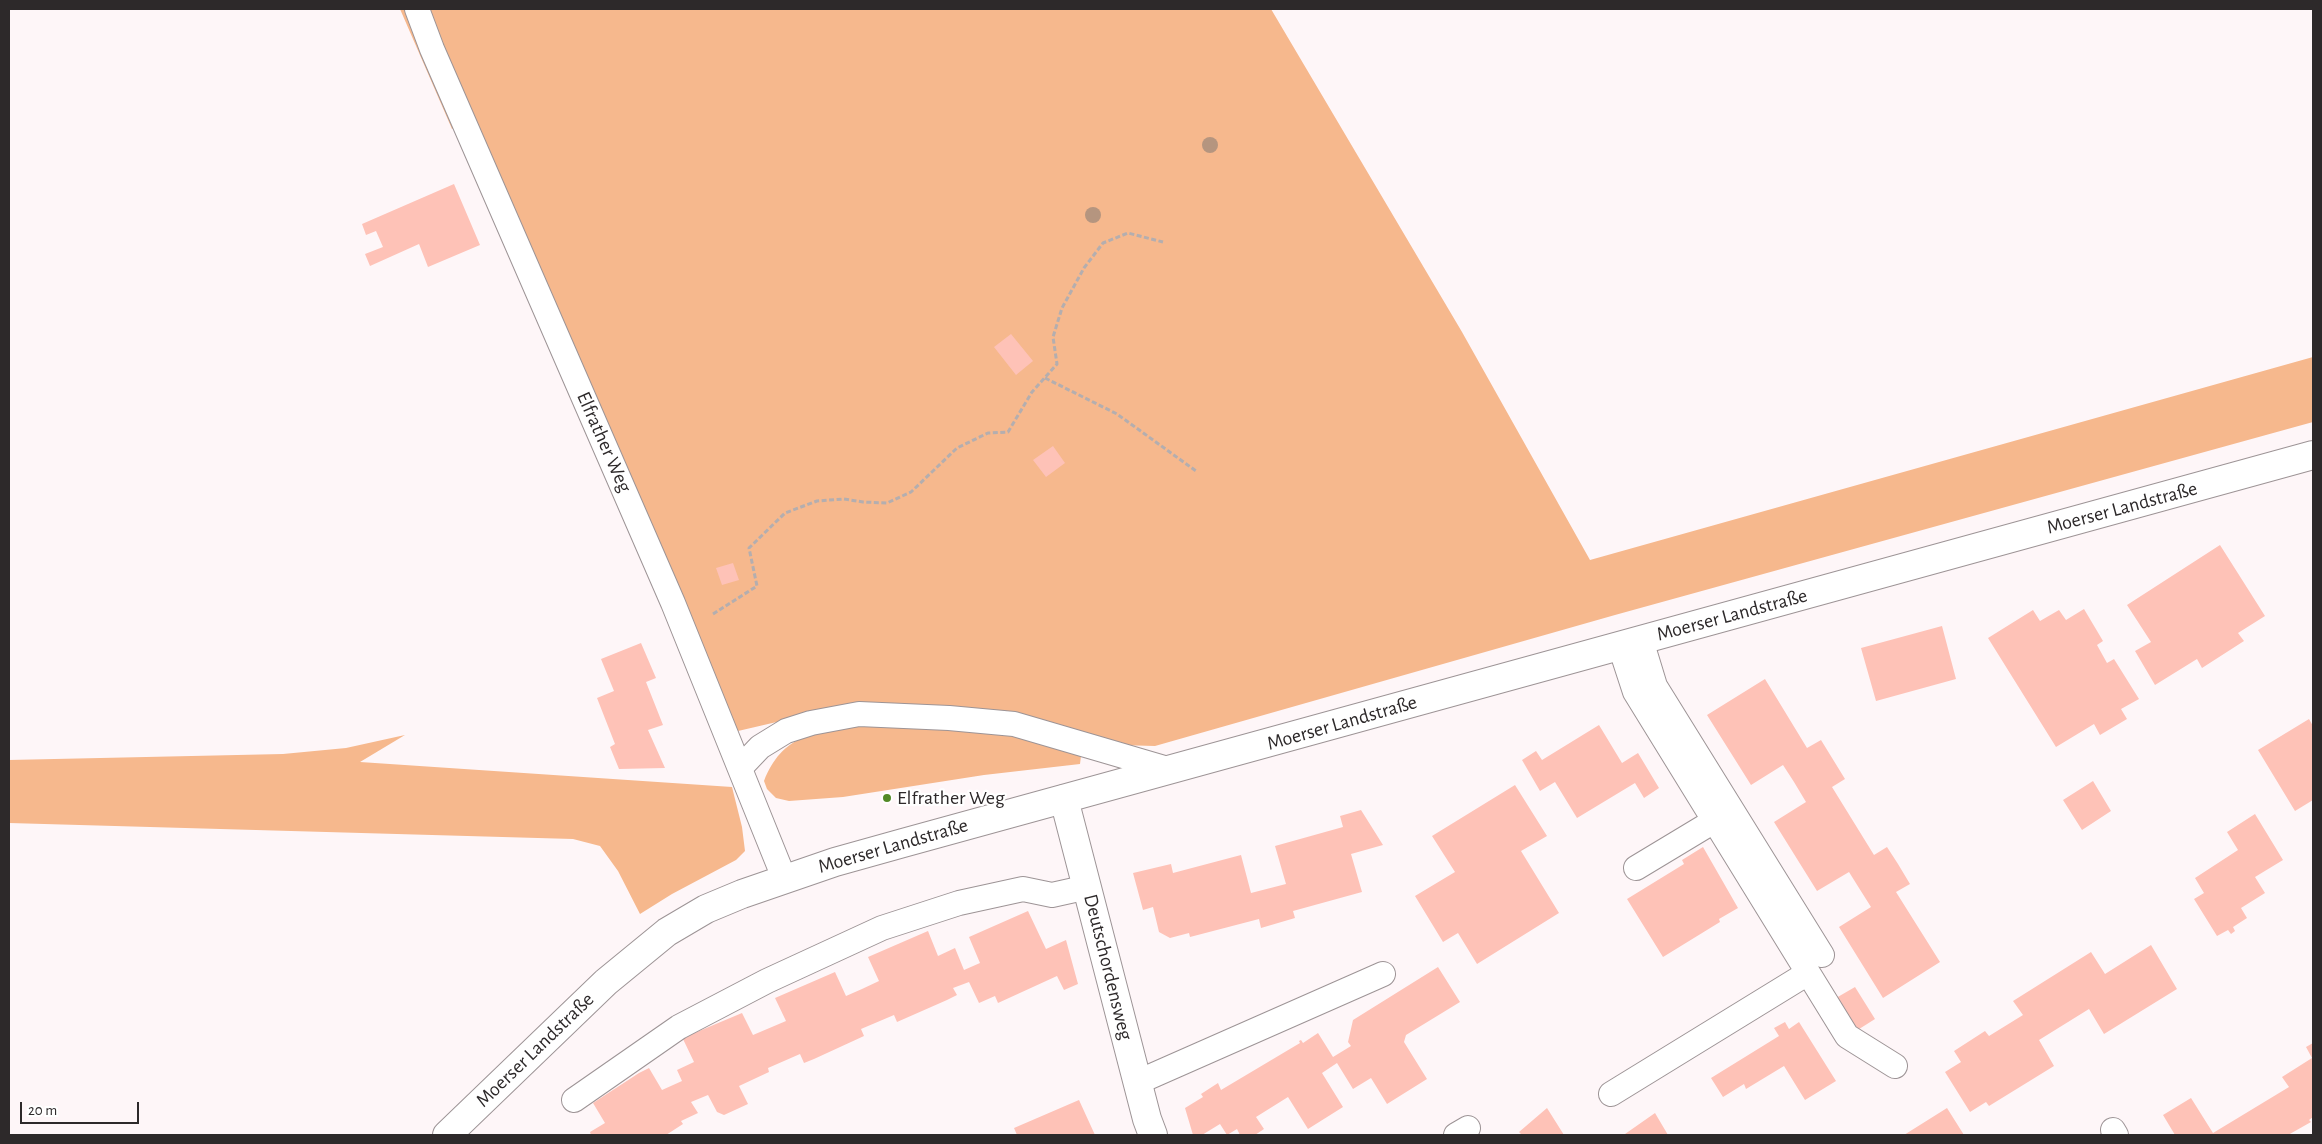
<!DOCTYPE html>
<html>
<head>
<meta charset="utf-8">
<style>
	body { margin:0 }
	#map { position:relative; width:2322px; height:1144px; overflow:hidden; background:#fef6f8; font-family:"Alegreya Sans",sans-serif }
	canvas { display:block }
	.frame { position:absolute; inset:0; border:10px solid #2d292a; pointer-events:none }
	.scale { position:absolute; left:20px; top:1102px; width:119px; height:22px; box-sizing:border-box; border:2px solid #2d292a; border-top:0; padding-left:6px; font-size:15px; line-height:18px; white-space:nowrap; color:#2d292a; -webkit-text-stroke:4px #fff; paint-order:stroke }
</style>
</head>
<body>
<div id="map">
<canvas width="2322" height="1144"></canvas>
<div class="frame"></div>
<div class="scale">20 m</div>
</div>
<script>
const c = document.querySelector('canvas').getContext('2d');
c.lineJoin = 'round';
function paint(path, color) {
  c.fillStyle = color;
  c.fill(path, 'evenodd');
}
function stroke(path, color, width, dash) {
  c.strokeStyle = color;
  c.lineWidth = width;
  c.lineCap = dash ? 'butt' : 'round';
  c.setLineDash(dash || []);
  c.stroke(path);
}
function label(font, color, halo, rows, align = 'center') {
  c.font = font + ' "Alegreya Sans",sans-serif';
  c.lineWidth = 4.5;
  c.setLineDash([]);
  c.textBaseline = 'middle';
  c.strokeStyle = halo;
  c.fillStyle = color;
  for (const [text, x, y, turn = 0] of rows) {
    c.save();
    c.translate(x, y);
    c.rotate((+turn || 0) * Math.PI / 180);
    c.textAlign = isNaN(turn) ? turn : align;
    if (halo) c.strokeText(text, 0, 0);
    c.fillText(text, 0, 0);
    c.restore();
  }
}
paint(new Path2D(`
	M400 9H408L457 127 452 129Z
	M427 9H1271L1462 332 1590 560 2313 357V422L1615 615 1155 746 1118 745 811 714 738 731Z
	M857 725 947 726 1008 733 1081 756 1080 764 984 775 843 797 789 801 776 798 767 789 764 781C783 734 812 734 857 725Z
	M405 735 360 762 732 787 742 827 745 851 736 860 672 894 640 914 618 871 600 846 573 839 9 823V760L283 754 346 748Z`), '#f6b88d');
paint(new Path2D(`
	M454 184 480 245 428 267 419 244 370 266 365 254 383 247 376 231 366 235 362 224Z
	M1011 334 1033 361 1016 375 994 347Z
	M1053 446 1065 463 1046 477 1033 460Z
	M2220 545 2265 616 2238 633 2244 641 2202 668 2197 659 2155 685 2135 651 2151 642 2127 605Z
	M733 563 739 580 722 585 716 568Z
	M2084 609 2103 641 2097 645 2107 663 2114 659 2139 699 2121 709 2127 719 2100 735 2094 724 2056 747 1988 638 2033 610 2040 621 2059 610 2066 620Z
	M1942 626 1956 679 1876 701 1861 648Z
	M641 643 656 678 646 682 663 725 648 730 665 768 619 769 610 747 615 744 597 698 614 691 601 659Z
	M1765 679 1807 748 1821 740 1845 779 1832 787 1874 855 1887 847 1898 864 1910 884 1896 892 1940 962 1883 998 1839 927 1871 907 1859 888 1849 872 1817 891 1774 822 1806 802 1794 782 1783 765 1751 785 1707 715Z
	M2309 719 2313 726V800L2295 811 2258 750Z
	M1599 725 1622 763 1638 753 1659 788 1644 798 1635 783 1577 818 1555 782 1540 791 1522 760 1536 751 1542 760Z
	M2093 781 2111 811 2082 830 2063 800Z
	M1515 785 1547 836 1521 851 1559 913 1477 964 1458 933 1443 942 1415 896 1455 872 1432 836Z
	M1361 810 1383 845 1351 854 1362 892 1293 911 1295 918 1261 928 1259 919 1190 937 1189 933 1170 938 1159 932 1153 907 1143 910 1133 873 1171 864 1173 873 1241 855 1251 893 1286 884 1275 846 1343 827 1340 816Z
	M2255 814 2283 860 2255 877 2265 893 2241 908 2247 918 2233 927 2235 931 2231 934 2228 930 2217 936 2194 899 2204 893 2195 878 2238 850 2227 832Z
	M1703 847 1738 908 1719 919 1720 922 1663 957 1627 899 1684 864 1682 860Z
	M1028 911 1046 949 1066 940 1078 984 1064 990 1057 976 998 1003 995 996 979 1003 969 982 953 988 957 995 947 1000 897 1022 894 1015 861 1029 864 1036 814 1059 804 1063 800 1054 768 1068 769 1072 739 1086 748 1104 724 1115 717 1112 708 1095 691 1102 698 1113 681 1121 683 1124 666 1135H591L590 1132 605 1123 593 1103 639 1073 649 1068 662 1090 682 1081 677 1070 694 1062 683 1039 692 1034 742 1013 753 1035 786 1021 775 998 835 972 846 996 862 989 879 981 868 957 928 931 938 956 955 948 964 970 980 963 969 937Z
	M2151 945 2177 989 2104 1034 2089 1009 2039 1040 2054 1066 1989 1106 1986 1102 1970 1112 1945 1072 1961 1062 1954 1051 1985 1031 1989 1036 2023 1015 2013 1001 2091 952 2105 974Z
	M1438 967 1460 1002 1406 1035 1404 1042 1427 1079 1387 1104 1371 1078 1353 1089 1337 1063 1322 1073 1343 1107 1308 1129 1288 1097 1256 1117 1264 1129 1255 1135H1240L1237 1129 1227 1135 1220 1124 1202 1135H1193L1185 1108 1203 1097 1201 1094 1218 1083 1221 1090 1300 1043 1299 1041 1301 1040 1303 1043 1318 1033 1333 1057 1351 1046 1348 1042 1353 1020Z
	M1855 987 1875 1019 1856 1031 1836 998Z
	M1785 1022 1789 1029 1799 1022 1836 1081 1805 1100 1784 1066 1746 1089 1744 1084 1723 1097 1711 1078 1779 1036 1774 1028Z
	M2313 1043V1117L2309 1120 2311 1122 2288 1135H2175L2163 1115 2191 1098 2213 1133 2289 1087 2282 1077 2312 1058 2306 1047Z
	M1079 1100 1095 1135H1017L1014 1128Z
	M1547 1108 1564 1135H1522L1519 1132Z
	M1947 1108 1964 1135H1904Z
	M1655 1113 1668 1135H1620L1625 1134Z`), '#fec2b7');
const service = new Path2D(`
	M417 9 432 49 673 603 784 878
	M1641 640 1655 686 1822 955
	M1620 646 1635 692 1847 1036 1895 1066
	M741 767 760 747 786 731 811 723 859 714 949 718 1014 724 1171 770
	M1636 868 1714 821
	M1138 1082 1383 974
	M1611 1094 1808 973
	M574 1100 679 1027 767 981 882 928 959 903 1023 889 1052 895 1088 887
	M2113 1130 2116 1135
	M1456 1135 1468 1128`);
const minor = new Path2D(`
	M1064 799 1147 1119 1153 1135`);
const secondary = new Path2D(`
	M447 1135 606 982 667 932 706 909 742 894 835 862 903 843 2313 455`);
stroke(service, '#9d9496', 26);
stroke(minor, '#9d9496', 30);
stroke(secondary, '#9d9496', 30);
stroke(new Path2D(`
	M1045 378 1117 414 1196 471
	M713 614 757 586 749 548 785 513 817 501 844 499 863 502 887 503 911 492 957 448 988 433 1008 432 1032 392 1057 364 1053 337 1062 308 1084 268 1103 243 1128 233 1163 242`), '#b4aeaf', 3, [5, 2.5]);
stroke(service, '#fff', 24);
stroke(minor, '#fff', 28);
stroke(secondary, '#fff', 28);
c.fillStyle = '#b5957f';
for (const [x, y] of [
	[1210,145],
	[1093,215]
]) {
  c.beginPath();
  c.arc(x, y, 8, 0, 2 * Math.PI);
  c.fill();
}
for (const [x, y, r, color] of [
	[887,798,5,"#528a26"]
]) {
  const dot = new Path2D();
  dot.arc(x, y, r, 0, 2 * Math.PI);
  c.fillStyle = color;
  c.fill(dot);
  stroke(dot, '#fff', 2);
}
label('20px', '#2d292a', '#fff', [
	["Elfrather Weg",604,442,66],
	["Moerser Landstraße",2122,508,-15],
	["Moerser Landstraße",1732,615,-15],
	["Moerser Landstraße",1342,723,-16],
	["Moerser Landstraße",893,846,-16],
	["Deutschordensweg",1108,967,76],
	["Moerser Landstraße",535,1050,-44]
]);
label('20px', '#2d292a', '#fff', [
	["Elfrather Weg",897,798]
], 'left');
</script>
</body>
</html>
